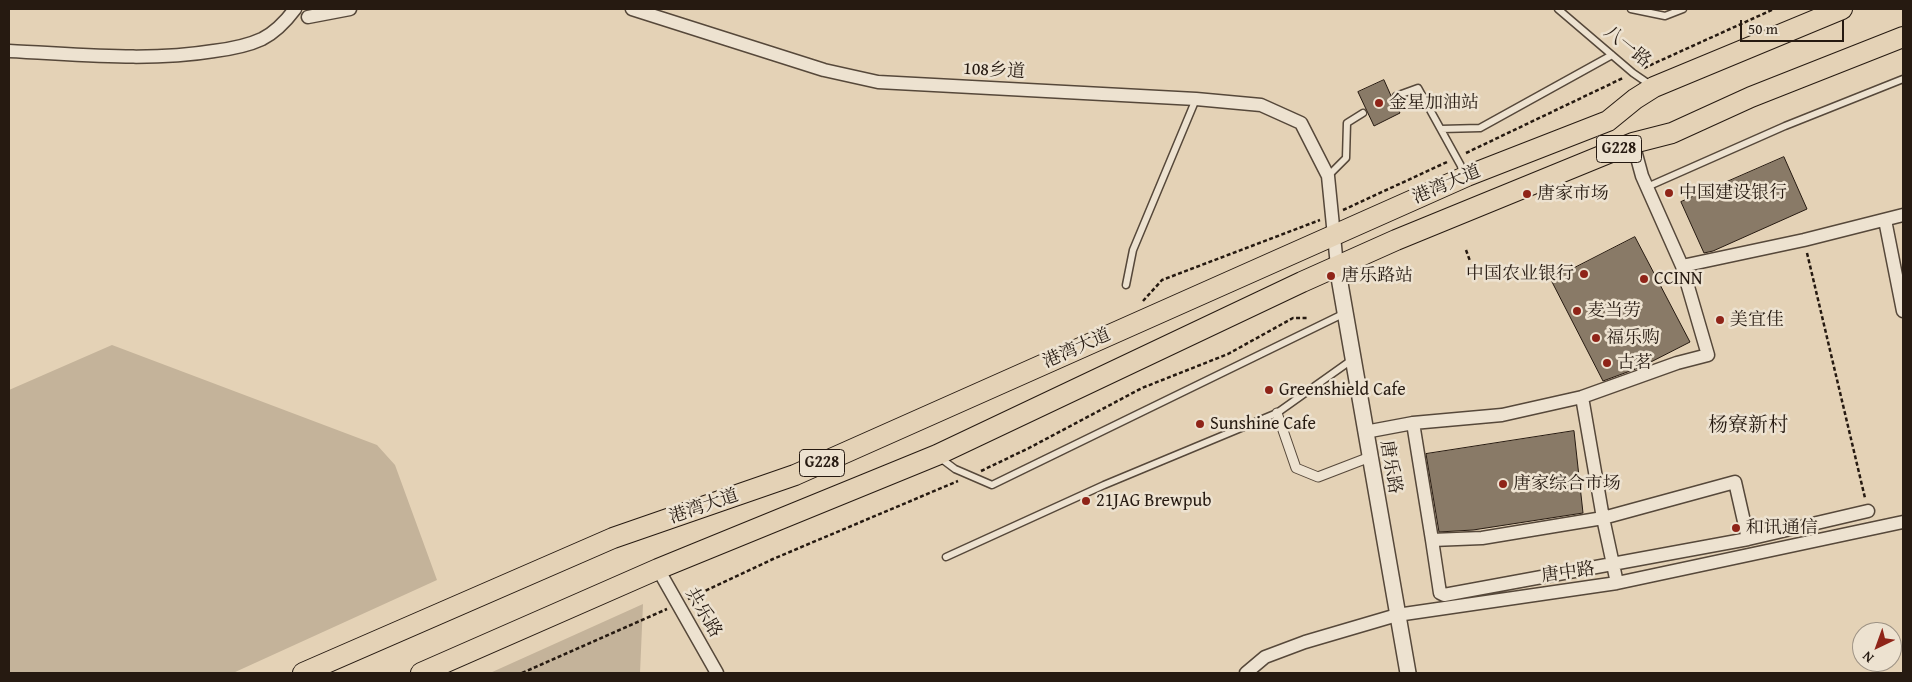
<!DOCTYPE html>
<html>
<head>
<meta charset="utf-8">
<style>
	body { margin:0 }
	#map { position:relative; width:1912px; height:682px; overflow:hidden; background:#e4d2b6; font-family:"Gentium Book Plus",serif }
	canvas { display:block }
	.frame { position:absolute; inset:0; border:10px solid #261a11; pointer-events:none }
	.north { position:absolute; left:1852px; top:622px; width:50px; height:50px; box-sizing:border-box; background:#ede2d0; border:1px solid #9d9284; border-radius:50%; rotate:222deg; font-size:14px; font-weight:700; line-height:20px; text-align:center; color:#261a11 }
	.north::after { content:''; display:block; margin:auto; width:18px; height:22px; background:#8f2418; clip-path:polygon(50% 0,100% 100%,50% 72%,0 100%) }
	.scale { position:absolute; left:1740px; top:20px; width:104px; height:22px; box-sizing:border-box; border:2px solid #261a11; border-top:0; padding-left:6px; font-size:15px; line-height:18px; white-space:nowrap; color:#261a11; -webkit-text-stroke:4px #ede2d0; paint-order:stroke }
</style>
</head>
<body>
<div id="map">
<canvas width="1912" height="682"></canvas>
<div class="frame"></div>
<div class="north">N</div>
<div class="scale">50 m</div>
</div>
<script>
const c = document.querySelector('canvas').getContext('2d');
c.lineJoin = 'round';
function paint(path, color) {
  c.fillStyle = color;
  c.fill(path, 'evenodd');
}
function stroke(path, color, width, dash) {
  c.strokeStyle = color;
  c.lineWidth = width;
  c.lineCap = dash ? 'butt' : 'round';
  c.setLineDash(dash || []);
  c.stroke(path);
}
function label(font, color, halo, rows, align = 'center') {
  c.font = font + ' "Gentium Book Plus","Noto Serif SC",serif';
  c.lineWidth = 5;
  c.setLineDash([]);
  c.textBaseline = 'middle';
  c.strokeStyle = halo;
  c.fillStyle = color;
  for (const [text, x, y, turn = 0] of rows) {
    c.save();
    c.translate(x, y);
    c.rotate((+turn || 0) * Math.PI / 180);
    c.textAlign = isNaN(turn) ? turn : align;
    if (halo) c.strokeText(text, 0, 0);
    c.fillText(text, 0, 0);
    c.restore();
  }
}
paint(new Path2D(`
	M112 345 377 445 395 465 437 580 233 673H9V390Z
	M643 604 640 673H490Z`), '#c4b39a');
const building = new Path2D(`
	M1384 80 1392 98 1400 113 1374 126 1358 92Z
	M1784 157 1807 209 1713 251 1704 253 1681 202Z
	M1635 237 1690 342 1641 367 1603 381 1551 280Z
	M1574 431 1583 513 1473 530 1439 532 1426 454Z`);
paint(building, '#897a67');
stroke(building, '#261a11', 1);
const service = new Path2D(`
	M1558 9 1633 73 1652 86
	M1631 9 1665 16 1683 9
	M1396 96 1418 88 1466 175
	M1441 129 1480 128 1612 55
	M1328 176 1346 158 1347 123 1363 113
	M1647 187 1785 126 1903 79
	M1126 285 1133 250 1196 99
	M939 457 955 469 992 485 1345 313
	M946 557 1104 485 1277 413 1353 359`);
const pedestrian = new Path2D(`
	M1277 413 1296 468 1318 477 1370 457`);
const minor = new Path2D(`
	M632 9 824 70 878 82 1196 99 1261 105 1301 123 1328 176 1337 266
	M308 17 350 9
	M9 51C77 54 147 62 214 51 230 49 247 46 262 39 276 32 286 21 295 9
	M1885 220 1903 311
	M1682 266 1804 240 1903 215
	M1582 397 1603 518 1617 583
	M1413 423 1432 540 1482 538 1603 518 1735 482 1748 539
	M1365 432 1413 423 1502 415 1582 397 1677 363 1708 355 1682 266 1642 176 1633 143
	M1432 540 1440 593 1444 595 1748 539 1868 511
	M658 569 717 673
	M1246 673 1265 657 1305 642 1397 615 1617 583 1903 522`);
const tertiary = new Path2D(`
	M1337 266 1408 673`);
const trunk = new Path2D(`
	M303 673 613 538 795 475 1467 176 1608 121 1635 99 1654 87 1842 9
	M421 673 658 569 937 455 1302 282 1396 240 1633 143 1672 133 1751 97 1903 37`);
stroke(service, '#56483a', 9);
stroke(pedestrian, '#56483a', 11);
stroke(minor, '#56483a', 15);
stroke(tertiary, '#56483a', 18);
stroke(trunk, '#261a11', 22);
stroke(new Path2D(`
	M1644 68 1774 9
	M1466 153 1623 78
	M1343 210 1447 162
	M1466 250 1470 261
	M1807 253 1865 498
	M1143 301 1162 280 1320 220
	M981 471 1029 448 1142 388 1228 354 1293 318H1308
	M688 599 773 559 958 481
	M522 673 667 609`), '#261a11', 2.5, [4, 2.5]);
stroke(service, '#ede2d0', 6);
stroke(pedestrian, '#ede2d0', 9);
stroke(minor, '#ede2d0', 12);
stroke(tertiary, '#ede2d0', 15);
stroke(trunk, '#e4d2b6', 20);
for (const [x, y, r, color] of [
	[1379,103,5,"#8f2418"],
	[1669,193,5,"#8f2418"],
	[1527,194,5,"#8f2418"],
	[1584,274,5,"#8f2418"],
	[1331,276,5,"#8f2418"],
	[1644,279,5,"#8f2418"],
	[1577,311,5,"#8f2418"],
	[1720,320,5,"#8f2418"],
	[1596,338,5,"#8f2418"],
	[1607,363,5,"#8f2418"],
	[1269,390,5,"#8f2418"],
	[1200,424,5,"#8f2418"],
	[1503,484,5,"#8f2418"],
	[1086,501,5,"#8f2418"],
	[1736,528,5,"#8f2418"]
]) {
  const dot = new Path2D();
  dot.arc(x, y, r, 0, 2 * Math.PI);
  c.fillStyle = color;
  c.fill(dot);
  stroke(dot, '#ede2d0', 2);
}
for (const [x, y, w] of [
	[1619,149,45],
	[822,463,45]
]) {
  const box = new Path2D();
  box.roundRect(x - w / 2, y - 13.5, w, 27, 4);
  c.fillStyle = '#ede2d0';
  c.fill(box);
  stroke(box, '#261a11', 1);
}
label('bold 16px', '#261a11', null, [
	["G228",1619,149],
	["G228",822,463]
]);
label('18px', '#261a11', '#ede2d0', [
	["八一路",1627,47,39],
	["108乡道",994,71,3],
	["港湾大道",1447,185,-23],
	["港湾大道",1077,349,-24],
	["唐乐路",1390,467,80],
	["港湾大道",704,507,-19],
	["唐中路",1568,573,-8],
	["共乐路",703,613,60]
]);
label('18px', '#261a11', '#ede2d0', [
	["金星加油站",1389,103],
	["中国建设银行",1679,193],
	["唐家市场",1537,194],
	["中国农业银行",1574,274,"right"],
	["唐乐路站",1341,276],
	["CCINN",1654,279],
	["麦当劳",1587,311],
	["美宜佳",1730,320],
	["福乐购",1606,338],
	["古茗",1617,363],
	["Greenshield Cafe",1279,390],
	["Sunshine Cafe",1210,424],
	["唐家综合市场",1513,484],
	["21JAG Brewpub",1096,501],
	["和讯通信",1746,528]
], 'left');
label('20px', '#261a11', '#ede2d0', [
	["杨寮新村",1748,426]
]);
</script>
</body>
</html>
